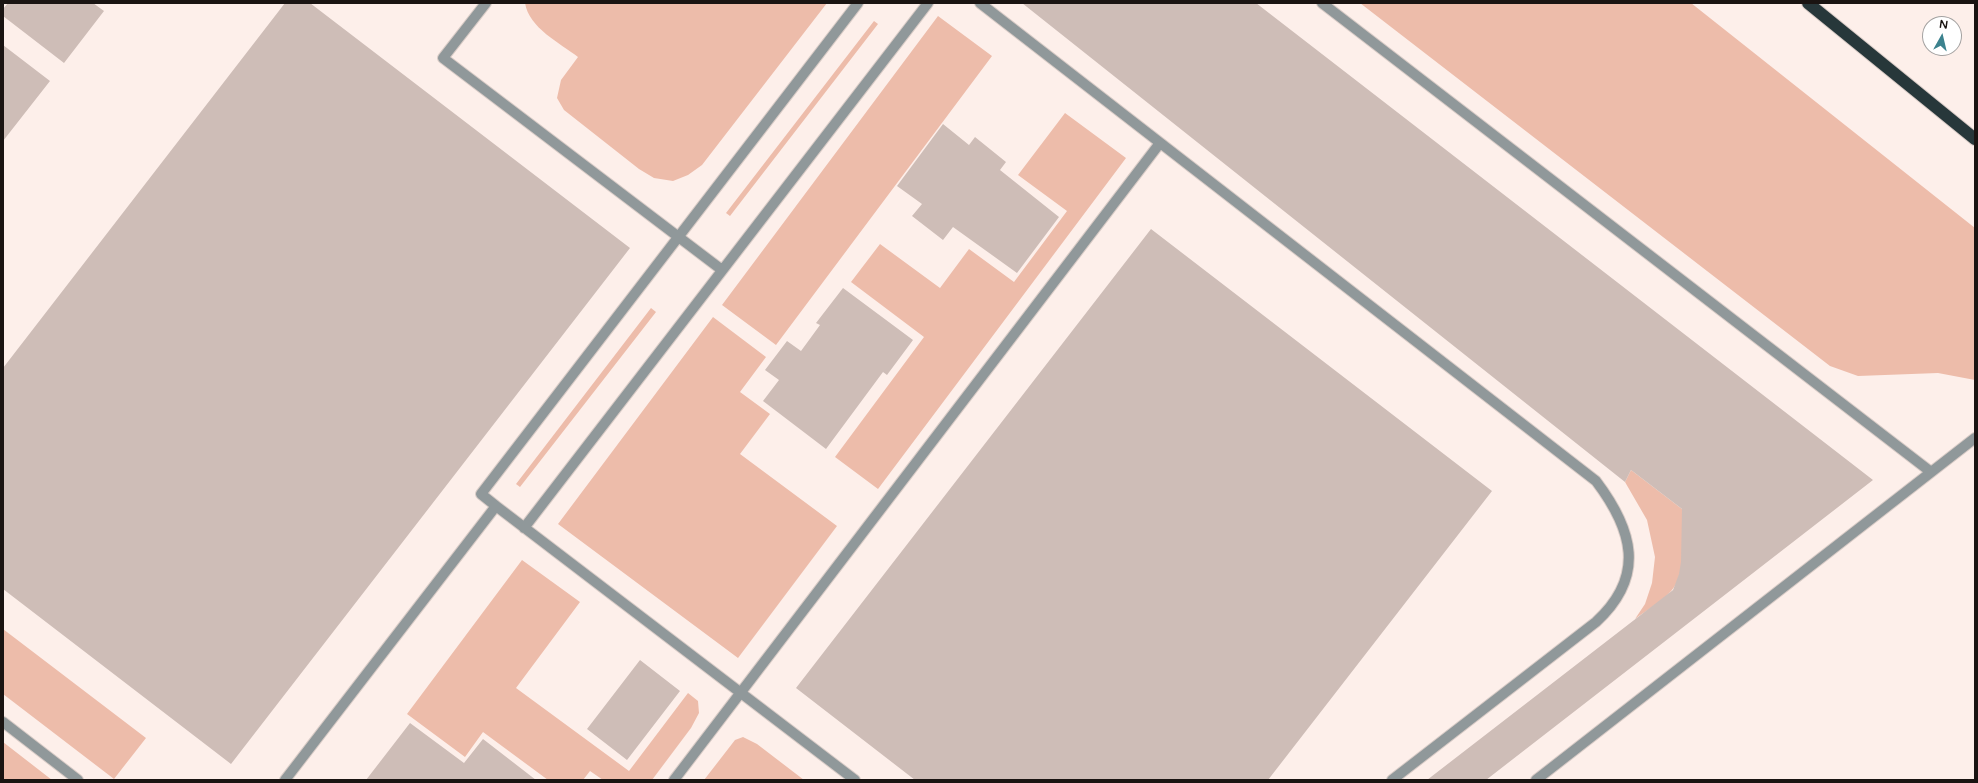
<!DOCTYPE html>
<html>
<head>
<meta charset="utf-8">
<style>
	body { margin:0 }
	#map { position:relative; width:1978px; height:783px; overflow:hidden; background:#fdefea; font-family:"Varela Round",sans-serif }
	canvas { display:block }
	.frame { position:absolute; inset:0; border:4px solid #1a1412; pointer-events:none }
	.north { position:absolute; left:1922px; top:16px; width:40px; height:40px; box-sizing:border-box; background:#fff; border:1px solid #a3a1a0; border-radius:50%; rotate:8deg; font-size:11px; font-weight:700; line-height:16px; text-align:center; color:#1a1412 }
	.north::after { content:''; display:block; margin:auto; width:14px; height:18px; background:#3c828e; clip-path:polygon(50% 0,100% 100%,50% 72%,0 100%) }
</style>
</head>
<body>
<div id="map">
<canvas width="1978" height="783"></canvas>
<div class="frame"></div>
<div class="north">N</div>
</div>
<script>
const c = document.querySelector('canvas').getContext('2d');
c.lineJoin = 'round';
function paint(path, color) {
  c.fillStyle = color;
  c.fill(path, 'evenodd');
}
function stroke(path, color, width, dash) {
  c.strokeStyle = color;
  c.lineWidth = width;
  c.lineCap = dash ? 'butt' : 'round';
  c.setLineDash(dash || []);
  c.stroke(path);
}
paint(new Path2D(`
	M525 3H827L702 165 688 175 673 181 654 178 639 169 564 110 557 98 561 80 578 57C560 43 529 28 525 3Z
	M1360 3H1691L1975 228V380L1938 373 1858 376 1830 366Z
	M938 16 992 56 776 345 722 305Z
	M874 21 878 24 730 216 726 213Z
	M1065 113 1126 158 878 489 835 457 924 337 851 282 880 244 940 288 969 249 1014 282 1067 211 1018 175Z
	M651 308 656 312 520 487 516 484Z
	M713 317 766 357 740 392 770 414 740 454 837 526 738 658 558 524Z
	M1631 470 1682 509C1682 530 1687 573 1672 590 1663 601 1647 610 1635 619L1645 604 1652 583 1655 557 1647 520 1625 482Z
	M522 560 580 602 516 688 629 771 688 693 698 701 699 713 691 728 652 780H603L590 771 583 780H548L483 732 465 757 407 714Z
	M3 629 146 738 114 779 3 694Z
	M743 737 757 744 804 780H704L735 740Z
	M3 742 52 780H3Z`), '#edbcaa');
paint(new Path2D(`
	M8 3H93L104 11 64 63 3 16V9Z
	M285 3H310L630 248 231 764 3 589V368Z
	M1022 3H1256L1873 480 1486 780H1427L1673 590 1679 574 1681 562 1682 509 1631 470 1625 482Z
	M3 45 50 81 3 141Z
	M943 124 969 145 975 137 1006 162 1000 170 1059 217 1017 273 953 227 943 240 912 216 922 204 897 186Z
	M1151 229 1492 491 1268 780H915L796 688Z
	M843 288 913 340 887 375 883 372 826 449 763 401 779 380 765 370 787 341 801 351 820 325 816 323Z
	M640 660 680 691 627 760 587 729Z
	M410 723 464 763 483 739 536 780H366Z`), '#cebdb7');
const lane = new Path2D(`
	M486 3 443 58 722 270
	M980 3 1596 481C1633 530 1646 576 1596 622L1392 780
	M1322 3 1931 472
	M496 506 481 494 858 3
	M524 528 928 3
	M3 722 78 780
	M285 780 496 506 855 780
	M674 780 1160 143
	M1536 780 1975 438`);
const highway = new Path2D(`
	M1808 3 1975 139`);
stroke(lane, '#d9ccc7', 12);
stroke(highway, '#d9ccc7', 14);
stroke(lane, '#90989a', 10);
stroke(highway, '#27373a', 12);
</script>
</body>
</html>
